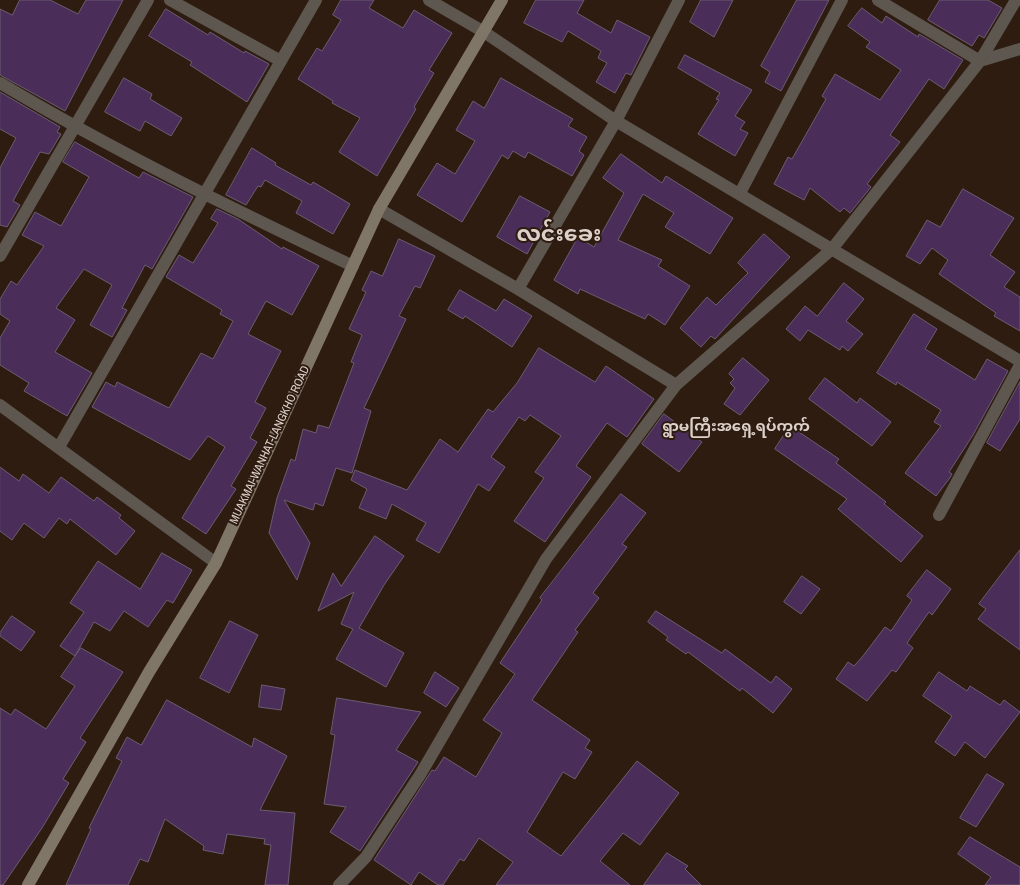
<!DOCTYPE html>
<html>
<head>
<meta charset="utf-8">
<style>
	body { margin:0 }
	canvas { display:block; background:#2e1c11 }
</style>
</head>
<body>
<canvas width="1020" height="885"></canvas>
<script>
const c = document.querySelector('canvas').getContext('2d');
c.lineJoin = 'round';
function paint(path, color) {
  c.fillStyle = color;
  c.fill(path, 'evenodd');
}
function stroke(path, color, width, dash) {
  c.strokeStyle = color;
  c.lineWidth = width;
  c.lineCap = dash ? 'butt' : 'round';
  c.setLineDash(dash || []);
  c.stroke(path);
}
function label(font, color, halo, rows, align = 'center') {
  c.font = font + ' "Archivo Narrow","Noto Sans Myanmar",sans-serif';
  c.lineWidth = 4;
  c.setLineDash([]);
  c.textBaseline = 'middle';
  c.strokeStyle = halo;
  c.fillStyle = color;
  for (const [text, x, y, turn = 0] of rows) {
    c.save();
    c.translate(x, y);
    c.rotate((+turn || 0) * Math.PI / 180);
    c.textAlign = isNaN(turn) ? turn : align;
    if (halo) c.strokeText(text, 0, 0);
    c.fillText(text, 0, 0);
    c.restore();
  }
}
const building = new Path2D(`
	M20 0H50L78 14 86 0H123L65 111 0 75V9L12 15Z
	M341 0H374L369 8 403 28 414 10 452 33 429 70 434 73 414 107 416 109 377 176 339 152 360 118 332 103 333 101 298 79 317 48 322 51 341 20 333 15Z
	M536 0H584L577 13 611 33 617 20 650 37 631 75 626 73 615 93 596 82 607 63 598 58 601 51 568 31 562 42 524 23Z
	M701 0H733L714 37 690 22Z
	M797 0H829L781 91 765 82 770 72 761 66Z
	M940 0H988L1002 8 984 38 979 35 972 46 928 20Z
	M862 8 882 23 886 16 918 37 919 34 963 60 944 89 929 79 890 135 900 142 867 184 871 187 850 213 844 208 840 212 810 188 804 200 774 184 788 157 792 159 826 99 822 96 835 74 880 100 901 70 866 47 870 42 848 26Z
	M166 9 208 35 210 32 244 53 245 51 269 64 247 102 190 65 192 62 149 36Z
	M685 55 752 90 735 116 745 122 740 129 748 133 735 156 698 134 719 100 716 99 720 93 678 68Z
	M124 78 152 94 150 99 182 118 171 136 145 121 140 131 105 112Z
	M501 78 573 119 568 126 587 137 579 151 584 155 572 176 528 152 525 158 513 151 508 159 502 155 462 222 417 195 437 163 455 174 475 141 456 130 473 101 484 108Z
	M0 92 60 127 57 132 61 134 49 154 40 152 13 201 20 205 7 227 0 225V168L16 138 0 129Z
	M75 142 139 178 143 172 193 197 152 269 145 265 122 308 127 310 112 337 90 325 112 285 84 269 56 308 75 320 55 352 92 373 67 416 24 391 29 383 0 365V338L10 321 0 314V299L11 281 17 285 44 246 22 235 35 212 61 226 89 177 63 162Z
	M252 148 276 163 275 165 311 185 313 182 350 204 333 234 296 213 302 201 265 180 261 187 258 186 246 205 226 195Z
	M621 154 662 183 666 176 733 218 710 254 665 227 674 213 643 194 618 240 662 260 658 266 690 286 665 325 648 314 645 319 580 289 578 294 554 280 578 237 594 247 624 193 603 178Z
	M963 189 1014 218 990 255 1015 272 1004 287 1020 297V331L994 316 996 313 939 274 948 260 932 248 920 264 906 256 927 220 940 227Z
	M520 196 550 212 527 254 497 237Z
	M217 209 238 219 282 249 283 247 319 266 292 315 266 301 248 334 281 351 255 402 266 408 250 438 257 442 231 486 236 489 206 534 182 518 225 447 208 436 190 460 92 407 106 382 115 387 117 382 169 408 201 353 213 359 233 321 220 314 222 310 166 277 179 255 193 263 218 223 211 219Z
	M764 234 790 257 715 339 711 336 701 347 680 328 707 297 716 305 748 273 738 263Z
	M399 239 435 256 420 288 415 286 399 316 406 319 364 408 371 411 352 473 336 468 323 506 315 503 313 510 284 500 310 543 297 580 269 533 277 498 291 459 295 461 303 429 316 433 318 425 329 428 354 363 351 362 362 335 349 329 366 292 362 290 371 271 382 276Z
	M844 283 864 299 846 321 863 334 848 351 842 346 840 350 808 330 800 341 786 329 805 306 817 316Z
	M460 290 496 311 504 299 532 316 512 347 465 316 463 319 448 310Z
	M914 314 937 329 925 349 975 380 987 359 1008 371 973 435 949 472 952 474 949 479 936 496 905 473 941 426 934 422 941 410 897 382 896 385 877 373Z
	M539 348 595 382 606 366 654 399 627 437 607 423 576 466 591 477 545 542 514 521 544 478 535 472 561 436 530 415 525 421 519 417 491 457 505 467 489 491 478 484 439 553 416 540 426 523 392 504 386 519 359 508 367 489 351 480 355 470 407 490 440 439 458 452 488 409 493 412 517 383Z
	M743 358 769 380 740 415 724 404 735 388 730 383 734 379 729 374Z
	M825 378 857 403 860 398 891 422 872 446 809 399Z
	M1020 382V419L1000 451 987 443Z
	M664 414 702 442 679 472 642 444Z
	M790 426 839 459 836 463 886 502 884 504 923 536 901 562 838 509 847 499 775 449Z
	M0 467 19 481 23 474 49 493 61 477 94 501 97 497 121 515 119 518 135 531 116 555 70 519 67 524 59 518 44 538 24 523 12 540 0 531Z
	M621 494 646 513 622 544 627 547 593 593 599 598 575 630 578 632 532 700 590 740 585 748 592 752 575 779 563 772 527 832 561 856 637 761 679 793 640 845 623 833 600 861 630 885H496L513 862 479 838 464 861 460 859 443 885H438L419 872 411 885 374 860 432 770 435 771 444 757 476 777 502 733 483 720 515 674 500 663 542 600 540 598Z
	M375 536 404 556 384 585 359 628 404 653 386 687 336 659 353 629 341 624 354 592 318 611 333 573 341 586Z
	M1020 550V650L978 619 986 609 979 604Z
	M162 553 192 570 173 603 167 600 148 627 124 611 110 631 94 622 75 656 60 646 84 612 70 603 98 561 140 589Z
	M927 570 951 589 932 615 929 612 907 643 913 648 896 672 892 670 867 701 836 679 848 662 854 666 863 656 885 627 891 631 912 600 907 596Z
	M802 576 820 589 801 614 784 602Z
	M656 611 722 653 725 649 771 683 776 676 792 689 773 713 742 688 740 691 688 652 686 654 666 640 668 637 648 622Z
	M12 616 35 632 21 651 0 636V633Z
	M230 621 258 635 229 693 200 678Z
	M81 648 123 672 80 738 86 742 63 779 69 783 42 828 3 885H0V708L11 715 15 709 46 729 75 686 61 677Z
	M435 672 459 688 446 707 424 693Z
	M939 672 967 691 970 686 1000 705 1004 700 1020 712 985 758 965 742 955 756 935 742 952 716 923 696Z
	M262 685 285 689 281 710 259 707Z
	M337 698 421 712 396 750 418 762 360 851 330 832 346 807 324 804 335 735 331 734Z
	M167 700 252 747 254 738 287 756 260 810 295 813 288 885H265L271 845 264 844 265 839 227 834 223 854 203 850 204 846 165 819 148 862 140 859 128 885H66L91 829 89 828 122 761 116 758 127 737 141 745Z
	M987 774 1004 784 976 827 960 818Z
	M970 837 1020 867V885H985L991 877 958 854Z
	M667 853 688 866 685 869 701 885H644Z`);
paint(building, '#4b2d59');
stroke(building, '#6a5d70', 1);
stroke(new Path2D(`
	M170 0 281 61
	M878 0 980 61 1020 49
	M0 83C114 151 233 209 353 266
	M740 193 842 0
	M379 209 518 289 676 385 832 249 980 61 1016 0
	M0 256 148 0
	M518 289 616 121 679 0
	M0 405 216 563
	M59 447 316 0
	M939 515 1020 365
	M339 885 366 857 420 775 546 559 676 385`), '#5d574f', 12);
stroke(new Path2D(`
	M429 0 484 32 616 121 1020 361`), '#5d574f', 12);
stroke(new Path2D(`
	M28 885 149 672 216 563 379 209 502 0`), '#807668', 12);
label('12px', '#dcd0c9', '#2e1c11', [
	["MUAKMAI-WANHAT-LANGKHO ROAD",270,445,-65]
]);
label('bold 15px', '#dcd0c9', '#2e1c11', [
	["ရွာမကြီးအရှေ့ရပ်ကွက်",736,427]
]);
label('bold 22px', '#dcd0c9', '#2e1c11', [
	["လင်းခေး",559,235]
]);
</script>
</body>
</html>
